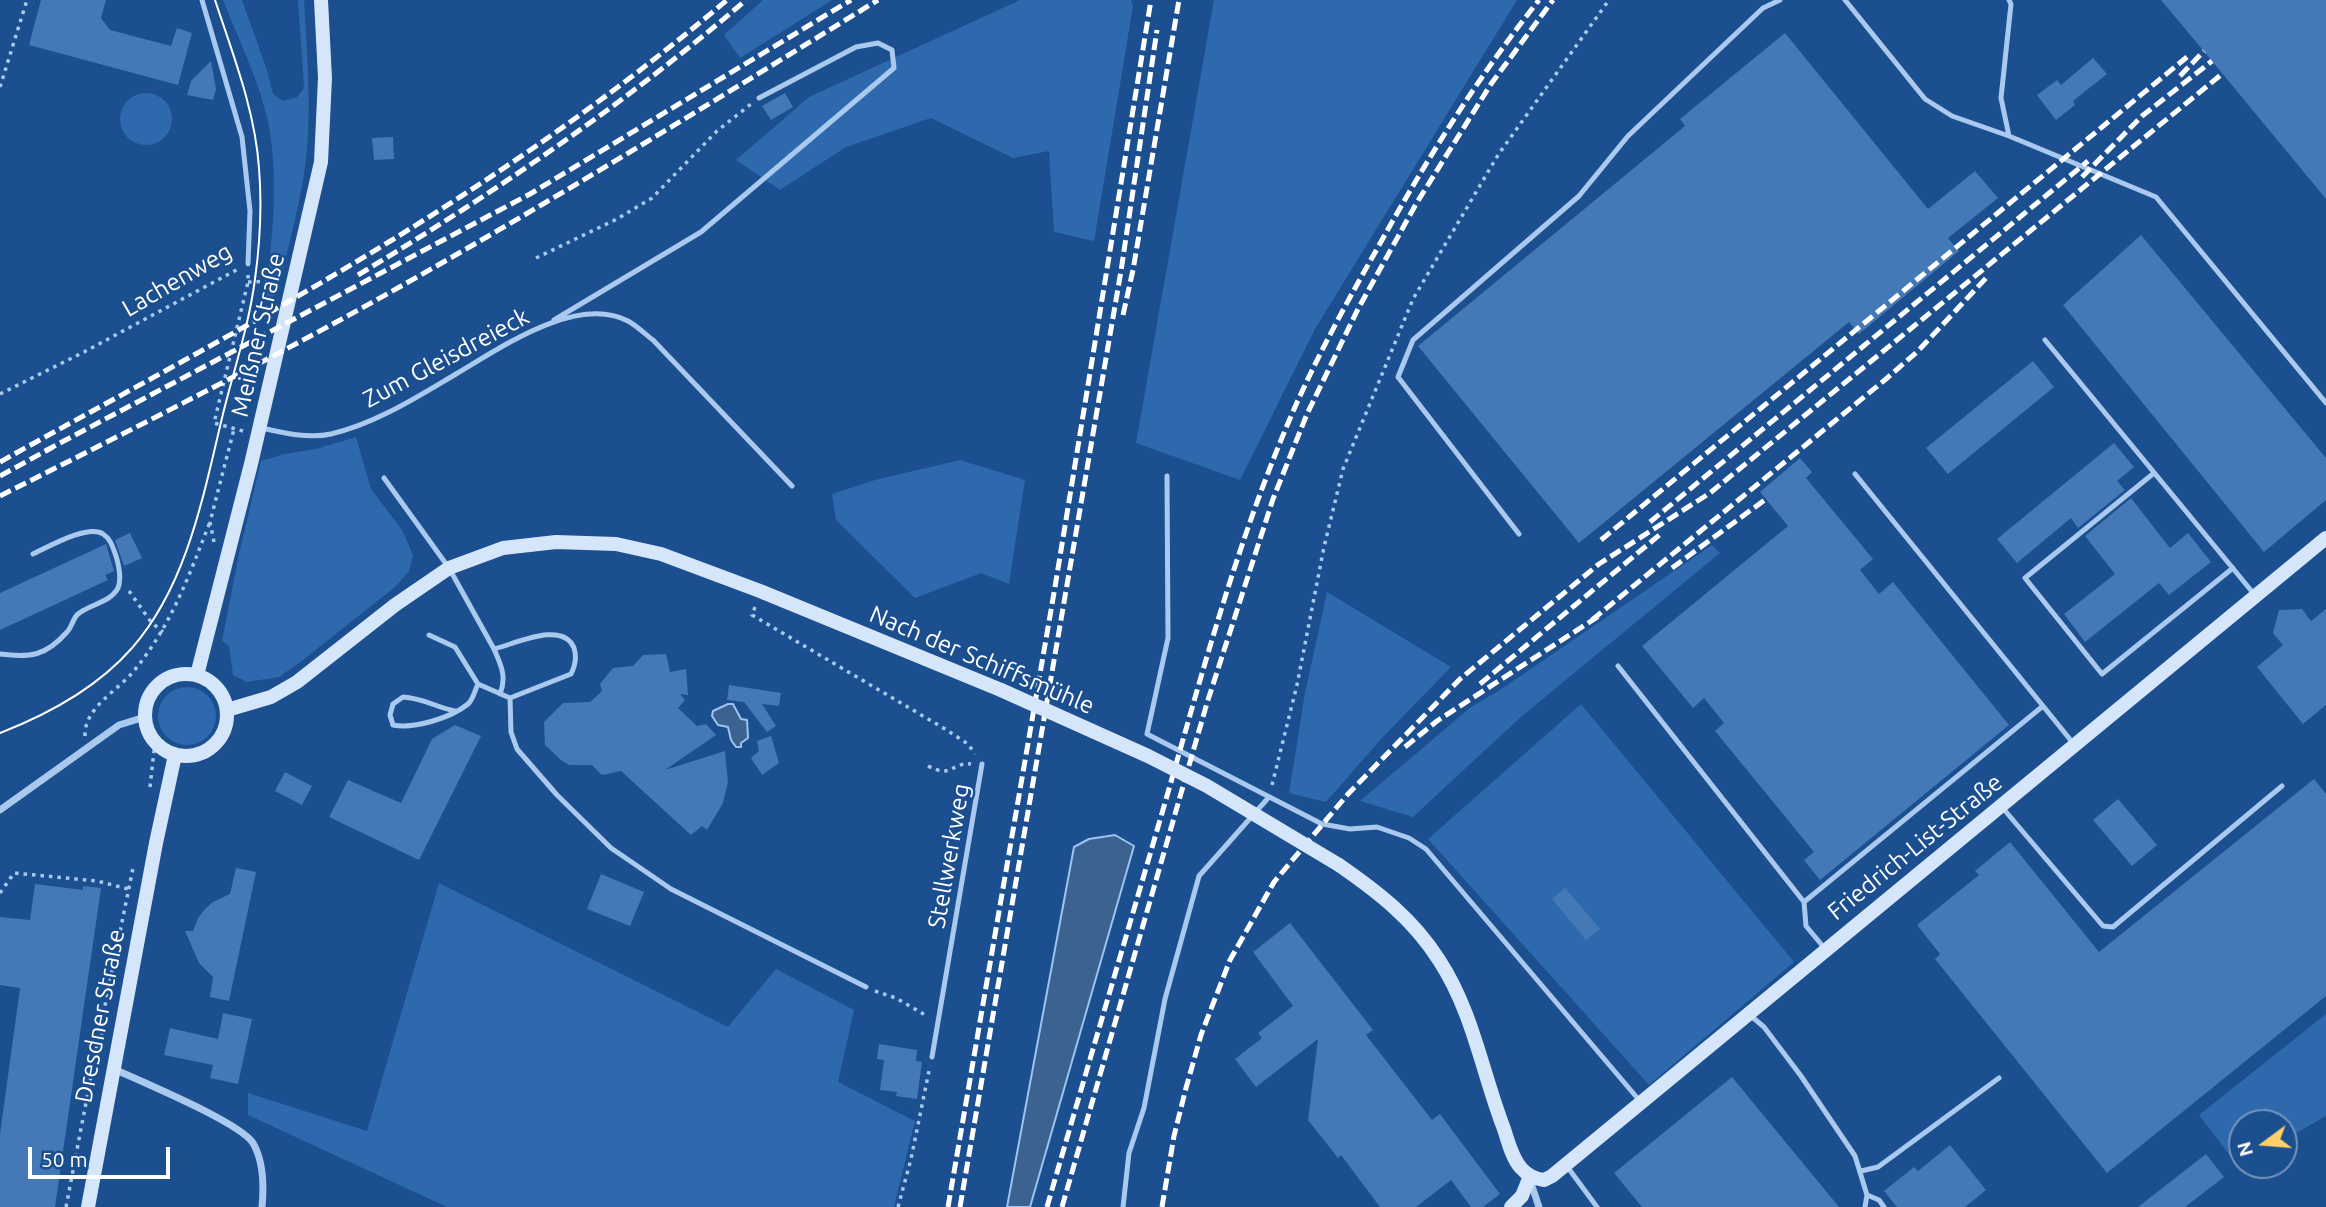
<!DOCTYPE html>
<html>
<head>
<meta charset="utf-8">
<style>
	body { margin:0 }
	#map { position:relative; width:2326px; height:1207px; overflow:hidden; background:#1b4f8f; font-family:Ubuntu,sans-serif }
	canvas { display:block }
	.north { position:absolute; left:2228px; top:1109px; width:70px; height:70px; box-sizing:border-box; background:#1b4f8f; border:2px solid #7695bc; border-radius:50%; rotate:254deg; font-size:19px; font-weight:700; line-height:28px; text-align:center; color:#fff }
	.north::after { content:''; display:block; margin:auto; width:24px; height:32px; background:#ffd166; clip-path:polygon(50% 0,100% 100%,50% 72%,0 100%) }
	.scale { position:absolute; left:28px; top:1147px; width:142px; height:32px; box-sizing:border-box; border:4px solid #fff; border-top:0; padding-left:9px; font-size:21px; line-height:24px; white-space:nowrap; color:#fff; -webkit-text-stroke:5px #1b4f8f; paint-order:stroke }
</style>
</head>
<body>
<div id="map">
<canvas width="2326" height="1207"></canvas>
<div class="north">N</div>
<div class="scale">50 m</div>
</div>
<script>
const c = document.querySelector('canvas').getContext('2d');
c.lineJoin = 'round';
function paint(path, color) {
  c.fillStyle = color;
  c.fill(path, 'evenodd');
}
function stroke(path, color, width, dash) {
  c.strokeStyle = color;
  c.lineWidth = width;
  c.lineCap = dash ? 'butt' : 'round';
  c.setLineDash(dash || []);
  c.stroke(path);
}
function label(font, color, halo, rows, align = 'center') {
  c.font = font + ' Ubuntu,sans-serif';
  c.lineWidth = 5;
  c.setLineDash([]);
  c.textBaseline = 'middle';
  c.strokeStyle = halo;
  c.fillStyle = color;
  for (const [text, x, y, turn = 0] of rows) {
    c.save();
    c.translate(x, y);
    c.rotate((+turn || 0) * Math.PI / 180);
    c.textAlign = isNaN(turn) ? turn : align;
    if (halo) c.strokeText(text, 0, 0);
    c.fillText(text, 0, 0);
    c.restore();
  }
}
paint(new Path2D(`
	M223 0H242L267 70 273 94 283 101 297 97 304 88 298 0H304C307 50 311 101 307 151 302 199 288 247 277 294L264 303C272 244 279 185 269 126 260 82 239 41 223 0Z
	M763 0H832L740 58 724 35Z
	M1020 0H1131L1133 6 1094 241 1054 232 1049 151 1013 158 931 118 846 147 780 190 736 160 809 97Z
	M1214 0H1517L1315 329 1240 480 1136 443Z
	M120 119a26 26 0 1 1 52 0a26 26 0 1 1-52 0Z
	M356 437 371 489 402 530 413 555 409 571 395 587 303 660 279 677 247 682 233 675 229 646 222 641 239 554 261 461 285 454 316 449Z
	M960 460 1025 480 1009 584 981 573 915 598 836 520 832 494 875 480Z
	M1712 545 1720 553 1522 716 1413 817 1360 801 1471 707 1500 690Z
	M1327 592 1451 667 1381 739 1326 802 1289 793 1305 693Z
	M158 716a29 29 0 1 1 58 0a29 29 0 1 1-58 0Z
	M1581 704 1794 962 1649 1085 1428 839Z
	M439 883 728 1027 776 969 854 1010 838 1082 915 1121 894 1207H447L248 1115V1093L367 1131Z
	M2326 1014V1116L2284 1140V1123H2242V1164L2238 1166 2199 1115Z`), '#2e69ad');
const water = new Path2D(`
	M728 704H733L741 719 747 720 748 738 741 743V747H736L731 740 728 727 718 725 712 716 713 711Z
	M1115 835 1134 846 1030 1207H1007L1074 847 1089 839Z`);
paint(water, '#3c6290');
stroke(water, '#9cc4f0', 2);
paint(new Path2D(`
	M41 0H106L101 18 110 30 171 46 177 28 192 33 178 85 29 45Z
	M2161 0H2326V199L2212 61Z
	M1785 33 1928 209 1975 171 1998 198 1948 238 1959 251 1859 334 1849 322 1579 543 1418 346 1685 126 1680 119Z
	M2093 58 2107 74 2073 101 2075 105 2056 120 2037 95 2057 80 2061 85Z
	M211 61 216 89 213 100 187 95 191 81Z
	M785 93 793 107 771 120 762 106Z
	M393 137 394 159 374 160 372 138Z
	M2141 235 2326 458V500L2264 552 2063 305Z
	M2033 361 2054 387 1948 474 1926 448Z
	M2114 443 2134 467 2117 481 2125 490 2078 528 2071 518 2017 563 1997 539Z
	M1800 458 1812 472 1806 478 1873 559 1860 570 1879 594 1893 582 2009 725 1820 880 1804 860 1814 852 1715 731 1724 723 1704 698 1693 708 1642 646 1788 526 1760 492Z
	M2131 498 2170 548 2188 533 2211 562 2169 595 2159 583 2085 642 2064 614 2115 574 2085 536Z
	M130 533 142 558 124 566 115 540Z
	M106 544 114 571 105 575 108 580 0 630V593Z
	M2302 609 2311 621 2326 609V705L2303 724 2257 667 2283 645 2273 633 2279 610Z
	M666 654 670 672 686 669 688 695 680 694 685 700 678 708 697 726 706 724 716 735 665 770 725 751 728 782 723 803 707 830 702 826 691 835 621 771 602 775 592 765H569L561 760 545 745 544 722 563 703 590 702 602 691 600 684 613 668 633 666 643 655Z
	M729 685 781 693 779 706 762 704 776 726 767 732 744 702 727 700Z
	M455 725 481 736 419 860 329 817 348 780 401 803 432 739Z
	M771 736 779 763 762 775 751 758 759 751 757 741Z
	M285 772 312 786 302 805 275 791Z
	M2314 779 2326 794V996L2107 1173 1935 959 1940 954 1917 925 1979 875 1975 871 2010 842 2099 952Z
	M2118 799 2157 845 2132 866 2093 820Z
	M236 868 256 872 229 1001 210 997 213 977 199 963 185 931H193L198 918 205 909 213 902 230 894Z
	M601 874 644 892 630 926 587 909Z
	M35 884 83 890V886L101 888 55 1207H0V1134L20 988 0 985V917L30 920Z
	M1565 888 1600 929 1586 940 1552 899Z
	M1290 923 1373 1030 1366 1035 1432 1120 1440 1114 1500 1194 1483 1207H1471L1451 1180 1416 1207H1380L1341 1155 1338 1158 1308 1120 1318 1039 1256 1087 1235 1059 1262 1038 1258 1033 1293 1006 1253 952Z
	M223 1013 252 1019 238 1084 210 1078 213 1065 164 1055 170 1028 218 1039Z
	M879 1044 917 1050 916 1061 922 1062 917 1099 896 1096 897 1092 880 1090 884 1060 877 1059Z
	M1732 1077 1839 1207H1642L1614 1173Z
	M1950 1145 1986 1190 1965 1207H1897L1884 1191 1914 1167 1918 1171Z
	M2206 1154 2224 1177 2185 1207H2138Z`), '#4478b7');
stroke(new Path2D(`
	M0 87 27 0
	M536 258 617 219 652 198 717 131 751 104
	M248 282 277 281
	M0 394 84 352 240 268
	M243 431 214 423 248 282V273
	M214 542 210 522 234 429
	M129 591 151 622 163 632
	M755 607 752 615 945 729 968 744 975 754
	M85 736C84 708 117 691 133 672 171 626 188 578 210 522
	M928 766C953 779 951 762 971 764
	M1272 785 1297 685 1324 547 1343 469 1413 299 1498 155 1609 0
	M150 787 155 742
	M0 893 14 873 97 881 128 889
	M875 991 896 998 927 1016
	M103 1036 99 1035 133 868
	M66 1207 99 1035
	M898 1207 911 1159 930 1066`), '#a9c9ee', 3.5, [3.5, 5]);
stroke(new Path2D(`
	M202 0 242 137 250 211 248 264
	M1845 0 1925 99 1952 116 2009 136
	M2009 0 2011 4 2001 98 2009 136 2156 197 2326 403
	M554 320 701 232 894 68 892 50 878 43 856 47 759 98
	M2045 340 2254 594
	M262 428C283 433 309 439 331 434 375 424 417 397 456 374 499 349 576 294 628 321 637 326 645 334 653 340L792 486
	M2154 473 2025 578 2102 674 2233 568
	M1855 474 2073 743
	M1167 476 1168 638 1147 734 1322 824 1350 829 1377 827 1409 838 1426 849 1639 1100
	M384 478 449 568 494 649C515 644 563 620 574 648 577 657 575 666 571 674L510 698
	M1519 534 1398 377 1413 340 1579 196 1628 136 1763 8 1780 0
	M429 635 455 647 478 684 510 698 511 732 517 749 557 795 611 848 671 889 866 987
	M494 649C501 665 507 677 500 694
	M0 654C30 658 46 656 67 632 72 627 73 618 78 614 90 604 110 603 118 588 122 578 119 566 116 556 113 548 111 539 103 534 88 524 48 547 33 554
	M1618 666 1804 902
	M455 711C435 707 423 698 403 697L393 704 390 715 393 725C414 729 451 718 468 704 473 700 475 690 478 684
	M2001 806 2103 926 2113 927 2282 786
	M1826 950 1806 926 1804 902 2043 706
	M1751 1016 1764 1027 1801 1076 1855 1156 1867 1195 1865 1207
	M932 1057 982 764
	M1566 1165 1597 1207
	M1861 1171 1878 1167 1999 1078
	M1867 1195 1879 1200 1884 1207
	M1123 1207 1129 1153 1144 1108 1165 999 1199 876 1269 797`), '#a9c9ee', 5);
stroke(new Path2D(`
	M0 810 119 725 145 717
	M114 1069C142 1082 239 1122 253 1143 264 1162 264 1186 262 1207
	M1531 1183 1539 1207`), '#a9c9ee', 7);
stroke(new Path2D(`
	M145 715a41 41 0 1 1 82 0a41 41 0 1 1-82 0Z
	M197 675 251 464 321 162 325 78 321 0
	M227 710 271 697 297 682 395 605 449 568 503 548 556 542 616 544 661 554 760 591 1001 690
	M1339 865C1378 892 1413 919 1439 960 1473 1012 1482 1072 1504 1129 1508 1141 1512 1158 1521 1168 1527 1175 1535 1179 1544 1180L1552 1176 2326 538
	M88 1207 156 843 175 755
	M1511 1207 1522 1196 1530 1176`), '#d6e6fa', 14);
stroke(new Path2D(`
	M0 733C49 714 97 688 132 648 187 585 203 497 222 418 233 372 249 326 255 279 260 243 262 205 259 168 255 110 233 55 215 0`), '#fff', 2);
stroke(new Path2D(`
	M2180 76 2204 51
	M2082 177 2142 116 2212 61
	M358 275C494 193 625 104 746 0
	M1123 315 1133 270 1179 0
	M45 451 530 194 851 0
	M0 462C131 389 264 319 392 240 509 168 622 89 727 0
	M0 476 53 447
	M0 496C115 438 230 380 342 319 524 219 701 109 878 0
	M1650 522 2088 161
	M1601 540 2187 57
	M1672 568 1766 499
	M1592 620 1886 379 1918 351 1988 276
	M1480 684 1663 532
	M1405 747 1437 721 1599 616
	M948 1207 1055 587 1151 0
	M960 1207 1121 271 1157 30
	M1047 1207C1088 1065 1130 924 1171 782 1207 655 1242 528 1295 407 1319 353 1348 300 1377 249 1425 162 1477 78 1539 0
	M1062 1207 1207 703 1273 499 1307 414 1358 309 1416 204 1491 84 1553 0
	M1162 1207 1174 1136 1186 1088 1201 1035 1230 960 1274 882 1348 794 1460 679 1599 564 1710 493 2222 74`), '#fff', 5, [12, 5]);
stroke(new Path2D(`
	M1001 690 1148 756 1207 786 1339 865`), '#d6e6fa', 14);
label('24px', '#fff', '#1b4f8f', [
	["Lachenweg",177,280,-30],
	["Meißner Straße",258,335,-77],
	["Zum Gleisdreieck",446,358,-28],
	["Nach der Schiffsmühle",982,660,23],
	["Friedrich-List-Straße",1915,847,-39],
	["Stellwerkweg",949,856,-80],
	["Dresdner Straße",100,1016,-79]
]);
</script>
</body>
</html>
